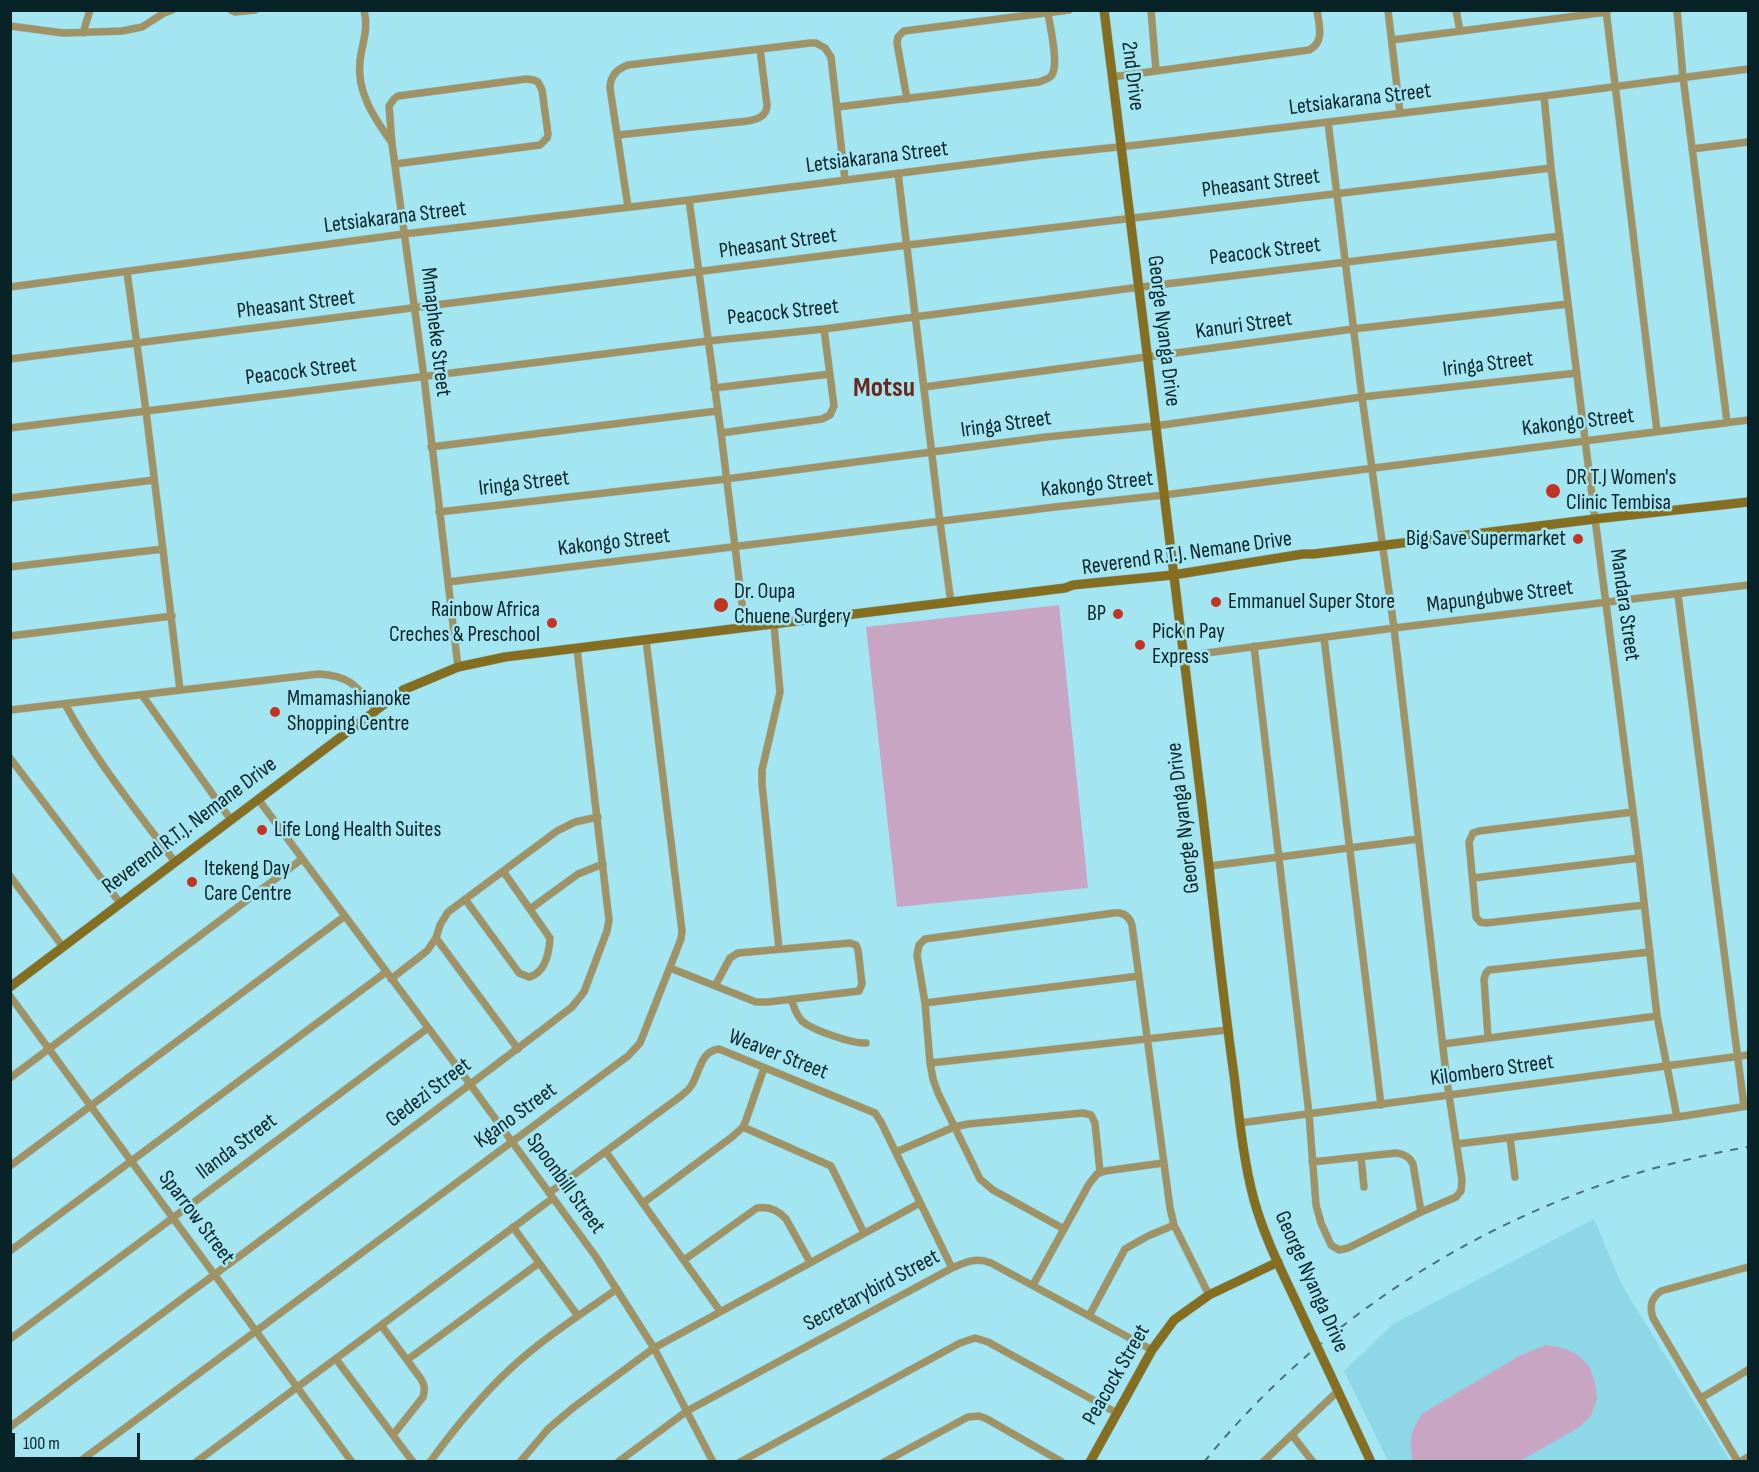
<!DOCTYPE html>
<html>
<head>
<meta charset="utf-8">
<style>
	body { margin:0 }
	#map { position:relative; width:1759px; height:1472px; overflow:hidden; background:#a4e5f2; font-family:"Sofia Sans Condensed",sans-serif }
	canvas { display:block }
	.frame { position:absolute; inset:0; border:12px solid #072327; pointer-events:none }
	.scale { position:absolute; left:12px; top:1433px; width:128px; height:27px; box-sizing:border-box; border:3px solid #072327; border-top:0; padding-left:8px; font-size:18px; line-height:21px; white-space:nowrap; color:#072327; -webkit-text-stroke:4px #a4e5f2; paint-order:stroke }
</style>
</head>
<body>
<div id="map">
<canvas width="1759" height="1472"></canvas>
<div class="frame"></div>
<div class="scale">100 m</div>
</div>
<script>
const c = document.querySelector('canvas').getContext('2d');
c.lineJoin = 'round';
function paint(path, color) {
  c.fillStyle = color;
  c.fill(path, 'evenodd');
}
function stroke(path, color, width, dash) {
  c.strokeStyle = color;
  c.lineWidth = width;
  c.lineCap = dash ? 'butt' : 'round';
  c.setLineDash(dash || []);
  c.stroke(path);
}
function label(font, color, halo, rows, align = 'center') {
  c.font = font + ' "Sofia Sans Condensed",sans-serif';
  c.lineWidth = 5;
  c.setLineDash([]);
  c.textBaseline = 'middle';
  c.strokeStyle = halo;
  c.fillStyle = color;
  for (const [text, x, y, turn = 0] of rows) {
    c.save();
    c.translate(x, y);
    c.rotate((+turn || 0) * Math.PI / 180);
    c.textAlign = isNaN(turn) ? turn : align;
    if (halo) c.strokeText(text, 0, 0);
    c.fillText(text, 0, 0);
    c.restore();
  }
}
paint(new Path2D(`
	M1594 1219 1622 1285 1730 1461H1388L1344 1371 1393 1324Z`), '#8dd7e6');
paint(new Path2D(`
	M1059 605 1088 888 897 907 866 627Z
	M1546 1345 1563 1348 1578 1355 1589 1366 1595 1382 1597 1399 1591 1416 1578 1428 1520 1461H1413C1409 1439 1410 1431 1423 1413L1521 1355Z`), '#c8a5c2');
const street = new Path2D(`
	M231 10 235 12 255 10
	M364 10C369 29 362 43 360 61 356 92 375 119 392 143
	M1151 10 1156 70
	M1388 10 1400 113
	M1456 10 1460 31
	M1606 10 1657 431
	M1677 10 1683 77 1727 422
	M10 26 63 33 122 31 142 27 164 13 172 10
	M83 33 90 10
	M1392 40 1607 12
	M1112 77 1309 50C1325 42 1319 25 1317 10
	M1544 96 1551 168 1595 519 1639 858 1657 1016 1677 1117
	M907 99 897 43 898 37 904 31 1069 10
	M838 107 1039 82C1044 80 1049 79 1052 75 1059 63 1050 27 1048 13
	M618 135 748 121C758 119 767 116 767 105L760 49
	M1692 149 1748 142
	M395 164 540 145 547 138 548 134 542 90 538 82 534 80 526 79 398 96 394 99 389 106 392 144 424 377 458 667
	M898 173 940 522 951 603
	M689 200 721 433 745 628
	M628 207 610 88C610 76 617 69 628 65L810 43H816L825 48 831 57 845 180
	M127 272 146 411 180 690
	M10 287 404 234 689 200 1042 155 1137 145 1544 96 1748 69
	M10 359 908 245 1551 168
	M924 387 1353 329 1568 304
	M714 388 830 374
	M10 428 708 341 824 329 1125 289 1560 236
	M721 433 822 419 830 415 834 406 824 329
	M431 447 717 411
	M10 498 154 480
	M439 512 726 479 1046 437 1155 426 1362 397 1577 373
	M10 567 163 549
	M448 582 1055 507 1164 495 1748 420
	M1678 595 1744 1106
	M774 625 780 692 762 770V784L779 949
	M10 636 172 616
	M1324 638 1381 1105
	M1254 646 1309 1114 1316 1205 1321 1223 1331 1245 1339 1250 1348 1248 1421 1212 1456 1197 1461 1191 1462 1180 1447 1082 1394 628 1362 397 1328 122
	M1184 656 1394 628 1748 585
	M142 695 231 820
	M65 704C95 760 137 811 175 862
	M10 710 319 674C351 676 356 686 376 710
	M10 758 120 903
	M258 799 470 1084 596 1257 654 1348 713 1462
	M1633 812 1479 831 1473 833 1469 842 1476 917 1480 922 1486 923 1644 905
	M1210 866 1418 839
	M10 876 63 947
	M1473 878 1639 858
	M465 899 519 973 529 977C545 973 549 954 550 938L503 871
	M530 909 578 874 603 864
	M670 968 756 1002H768L859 991 862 984 858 950 856 945 850 943 738 953 730 958 715 986
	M391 979 427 951 436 938
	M10 996 352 1462
	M791 999C794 1007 796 1015 802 1021 812 1030 853 1044 866 1043
	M925 1003 1139 976
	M1488 1038 1484 979 1486 973 1489 970 1650 952
	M1443 1044 1657 1016
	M518 1049 436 938 440 925 448 912 557 831 575 822 598 817
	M930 1063 1227 1030
	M10 1078 302 859
	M1240 1123 1748 1055
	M743 1127 831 1166 864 1233
	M1510 1138 1515 1177
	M1457 1144 1677 1117 1748 1106
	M606 1152 720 1311
	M896 1152 954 1127 968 1124 1083 1113 1091 1115 1095 1123 1100 1172
	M1361 1157 1364 1187
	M1312 1162 1396 1153C1404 1154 1410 1157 1413 1164L1421 1212
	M10 1166 345 916
	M549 1193 677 1099C682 1095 688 1091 691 1086 700 1073 700 1051 719 1049L875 1113 881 1122 952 1268
	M643 1203 732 1137 743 1127 746 1120 764 1068
	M513 1227 578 1316
	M1064 1229 993 1190 980 1179 938 1093 933 1079 930 1063 925 1003 917 955 919 945 925 939 1114 913C1123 912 1129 916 1132 925L1170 1208 1174 1225 1209 1295
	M10 1251 386 972
	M684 1260 757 1208C768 1206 778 1210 786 1219L810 1262
	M1033 1285 1089 1184 1097 1174 1105 1171 1163 1163
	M1089 1316 1125 1249 1148 1236 1174 1225
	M381 1325 421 1379C425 1386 425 1389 423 1397L393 1435
	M10 1339 428 1028
	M336 1359 413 1462
	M407 1360 539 1263
	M1701 1398 1748 1370
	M10 1427C197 1286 387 1149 572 1007L584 992 607 931 609 920 577 649
	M1292 1435 1313 1462
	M79 1462 628 1056 640 1043 681 939 682 931 646 640
	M196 1462 553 1198
	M430 1462C454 1429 479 1398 509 1370 542 1339 580 1315 617 1289
	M520 1462 548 1429 574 1407 654 1348 920 1203
	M618 1462 687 1411 952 1268C966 1262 976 1257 991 1263L1152 1350
	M740 1462 960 1343 975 1338 988 1342 1117 1413
	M884 1462 968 1417 979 1416 987 1419 1062 1462
	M1263 1462 1338 1391
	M1738 1462 1653 1318C1649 1306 1651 1298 1661 1291L1748 1267
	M1740 1462 1748 1457`);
const secondary = new Path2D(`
	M1104 10C1137 267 1168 525 1199 782 1211 879 1220 977 1234 1075 1239 1116 1243 1159 1254 1200 1266 1243 1288 1283 1306 1323
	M10 987 403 690 458 667 505 657 1065 588 1073 585 1173 575 1303 554H1314L1595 519 1748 502
	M1330 1374 1371 1462
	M1090 1462 1152 1350 1174 1320 1209 1295 1278 1262`);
stroke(street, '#88c2cd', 8);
stroke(secondary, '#88c2cd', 10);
stroke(street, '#a19264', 7);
stroke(secondary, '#866e20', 9);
stroke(new Path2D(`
	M1204 1462C1319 1320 1480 1217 1655 1168 1686 1160 1717 1152 1748 1147`), '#48737b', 2, [8, 8]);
const secondaryBridge = new Path2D(`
	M1306 1323 1330 1374`);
stroke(secondaryBridge, '#88c2cd', 10, []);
stroke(secondaryBridge, '#866e20', 9);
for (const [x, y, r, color] of [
	[1553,491,8,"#c13521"],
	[1578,539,6,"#c13521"],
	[1216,602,6,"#c13521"],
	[721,605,8,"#c13521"],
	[1118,614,6,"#c13521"],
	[552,623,6,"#c13521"],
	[1140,645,6,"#c13521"],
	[275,712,6,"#c13521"],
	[262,830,6,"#c13521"],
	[192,882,6,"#c13521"]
]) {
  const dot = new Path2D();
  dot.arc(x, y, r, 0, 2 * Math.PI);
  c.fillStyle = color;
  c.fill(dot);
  stroke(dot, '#a4e5f2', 2);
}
label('22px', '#072327', '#a4e5f2', [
	["2nd Drive",1132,76,83],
	["Letsiakarana Street",1360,100,-7],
	["Letsiakarana Street",877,158,-7],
	["Pheasant Street",1261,184,-7],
	["Letsiakarana Street",395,218,-7],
	["Pheasant Street",778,244,-8],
	["Peacock Street",1265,252,-7],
	["Pheasant Street",296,305,-7],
	["Peacock Street",783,313,-6],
	["Kanuri Street",1244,326,-8],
	["George Nyanga Drive",1163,331,83],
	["Mmapheke Street",435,332,83],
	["Iringa Street",1488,365,-7],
	["Peacock Street",301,372,-7],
	["Kakongo Street",1578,423,-7],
	["Iringa Street",1006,425,-8],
	["Iringa Street",524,484,-7],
	["Kakongo Street",1097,485,-6],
	["Kakongo Street",614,543,-7],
	["Reverend R.T.J. Nemane Drive",1187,554,-8],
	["Mapungubwe Street",1500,597,-7],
	["Mandara Street",1624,605,82],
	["George Nyanga Drive",1184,818,-97],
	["Reverend R.T.J. Nemane Drive",190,826,-37],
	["Weaver Street",778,1055,21],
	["Kilombero Street",1492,1071,-8],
	["Gedezi Street",429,1093,-37],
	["Kgano Street",516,1116,-36],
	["Ilanda Street",237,1147,-37],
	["Spoonbill Street",565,1184,54],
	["Sparrow Street",196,1218,53],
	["George Nyanga Drive",1311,1282,66],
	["Secretarybird Street",872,1291,-28],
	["Peacock Street",1117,1375,-60]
]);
label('22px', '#072327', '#a4e5f2', [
	["DR T.J Women's",1566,478],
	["Clinic Tembisa",1566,503],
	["Big Save Supermarket",1566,539,"right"],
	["Dr. Oupa",734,592],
	["Chuene Surgery",734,617],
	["Emmanuel Super Store",1228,602],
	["Rainbow Africa",540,610,"right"],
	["Creches & Preschool",540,635,"right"],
	["BP",1106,614,"right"],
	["Pick n Pay",1152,632],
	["Express",1152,657],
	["Mmamashianoke",287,699],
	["Shopping Centre",287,724],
	["Life Long Health Suites",274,830],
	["Itekeng Day",204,869],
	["Care Centre",204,894]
], 'left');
label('bold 28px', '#6b271c', '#a4e5f2', [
	["Motsu",884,389]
]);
</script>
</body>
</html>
